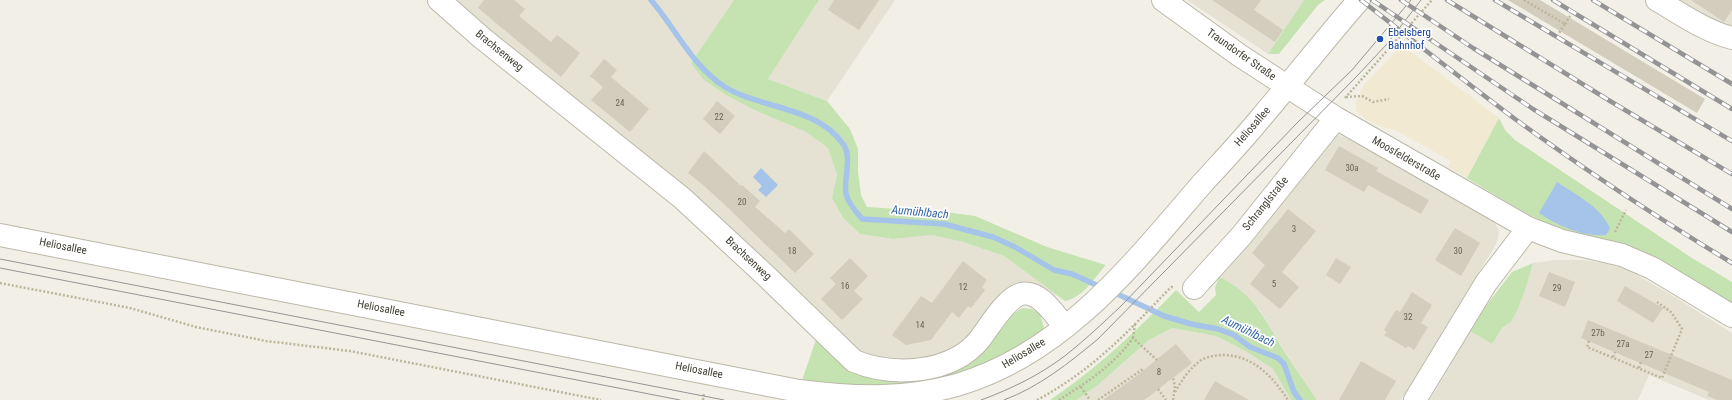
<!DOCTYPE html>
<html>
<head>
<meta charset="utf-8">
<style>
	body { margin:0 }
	canvas { display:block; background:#f1efe6 }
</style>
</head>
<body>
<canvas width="1732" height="400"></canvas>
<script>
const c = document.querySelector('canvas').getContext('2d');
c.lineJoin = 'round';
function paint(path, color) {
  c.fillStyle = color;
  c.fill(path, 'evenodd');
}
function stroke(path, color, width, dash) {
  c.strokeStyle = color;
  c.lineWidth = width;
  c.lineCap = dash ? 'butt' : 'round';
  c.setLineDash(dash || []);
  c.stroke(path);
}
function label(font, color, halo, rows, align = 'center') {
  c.font = font + ' "Roboto Condensed",sans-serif';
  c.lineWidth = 3.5;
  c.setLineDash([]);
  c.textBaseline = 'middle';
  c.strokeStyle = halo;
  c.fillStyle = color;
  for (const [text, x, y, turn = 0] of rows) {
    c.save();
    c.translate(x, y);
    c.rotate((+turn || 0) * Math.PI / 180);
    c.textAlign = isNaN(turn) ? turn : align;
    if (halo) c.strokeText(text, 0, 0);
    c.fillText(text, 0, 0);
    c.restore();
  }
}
paint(new Path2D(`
	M448 0H734L691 63 726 95 752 109 806 132 828 148 837 175 832 198 843 218 860 234 893 239 932 235 963 242 1004 256 1065 301 1043 287 1030 282 1009 288 963 345 945 355 915 362 865 359Z
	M819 0H895L827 101 768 79Z
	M1187 0H1304L1268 54Z
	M1673 0H1732V32Z
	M1338 135 1351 140 1493 221 1499 230 1498 239 1495 246 1401 400H1317L1286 353 1260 310 1228 282 1219 277 1225 268 1332 136Z
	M1555 260H1583L1603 263 1626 269 1670 294 1732 333V400H1709L1649 375 1638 400H1430L1470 331 1492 344 1502 328 1511 322 1517 311 1525 291 1533 263Z
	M1172 328 1216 336 1247 352 1273 369 1291 400H1077L1099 384 1149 340Z`), '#e5e2d4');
paint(new Path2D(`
	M1402 45 1499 118 1467 178 1448 166 1451 161 1395 130 1381 127 1366 119 1356 110V103L1363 86Z`), '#f2e9d2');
paint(new Path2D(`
	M734 0H819L768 79 827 101 850 129 858 149V172L861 195 867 207 945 212 975 216 1047 247 1106 265C1095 277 1083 298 1065 301L1004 256 963 242 932 235 893 239 860 234 843 218 832 198 837 175 828 148 806 132 752 109 726 95 703 79 691 63Z
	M1304 0H1325L1318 5 1279 54H1268Z
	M1499 118 1505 130 1515 140 1692 258 1732 282V304L1657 258 1620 246 1556 229 1517 208 1467 178Z
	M1533 263 1525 291 1517 311 1511 322 1502 328 1492 344 1470 331 1486 306 1512 272Z
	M1219 277C1256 294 1266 322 1286 354 1296 369 1307 385 1317 400H1291L1273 369 1247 352 1216 336 1172 328 1149 340 1099 384 1077 400H1050C1099 367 1135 332 1176 290L1199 312 1216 295 1215 288Z
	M1022 308 1032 309 1040 314 1044 327 1039 336 983 368 930 381 879 388 802 380 818 334 859 375 875 379 909 380Z`), '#c5e3b1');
paint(new Path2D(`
	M761 168 778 185 766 197 758 190 762 186 753 177Z
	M1557 182C1575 194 1601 207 1610 228L1606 235C1582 237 1558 226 1539 213Z`), '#a6c4ea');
stroke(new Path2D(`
	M651 0C676 29 692 66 725 87 761 109 816 106 843 144 853 157 843 179 846 194 848 203 856 212 862 219L944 224 993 237 1015 247 1054 270 1072 274 1103 288
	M1111 291 1164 316 1191 324 1218 329 1234 335 1250 347 1278 358 1284 364 1294 392 1300 400`), '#a6c4ea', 5.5);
paint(new Path2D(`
	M484 0H514L525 9 519 16 551 42 557 35 580 53 561 77 478 8Z
	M834 0H879L859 30 828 10Z
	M1212 0H1261L1254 10 1283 30 1275 42Z
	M1508 0H1540L1705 99 1697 113Z
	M1691 0H1732V10L1724 22Z
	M604 59 617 70 611 77 649 109 630 132 591 100 603 87 590 76Z
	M717 101 735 116 720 134 703 119Z
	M1339 146 1378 168 1376 171 1429 200 1421 214 1368 185 1364 192 1325 170Z
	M704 151 741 186 742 185 760 201 755 207 785 233 789 229 814 254 795 273 724 204 702 184 688 173Z
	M1288 209 1316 231 1282 272 1299 287 1280 309 1250 284 1265 265 1252 253Z
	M1455 228 1480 243 1461 276 1435 260Z
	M850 258 868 276 854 291 863 299 842 320 821 299 836 284 830 278Z
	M1336 258 1351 267 1340 284 1326 275Z
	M963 261 987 280 982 287 985 290 971 308 968 306 959 318 952 312 931 340 906 345 892 335 921 296 932 303Z
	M1549 272 1575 282 1565 307 1539 296Z
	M1625 286 1663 308 1653 323 1617 301Z
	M1412 292 1432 305 1421 323 1428 327 1414 350 1408 346 1406 348 1384 335 1387 332 1384 330 1396 310 1400 312Z
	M1588 320 1732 380V400H1717L1707 396 1709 392 1581 338Z
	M1176 344 1192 363 1151 395 1144 400H1103L1135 377Z
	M1361 361 1396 381 1385 400H1339Z
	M1215 381 1249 400H1204Z`), '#d2cdbc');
const minor = new Path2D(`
	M439 0 482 38 682 198 764 274 854 361C893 377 952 374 980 339 989 327 1006 298 1021 294 1040 290 1055 315 1065 327
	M1163 0 1239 55 1336 118 1528 228 1562 241 1622 255 1652 268 1732 316
	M1657 0C1681 14 1705 31 1732 38
	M0 235 799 391C855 398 902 400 957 385 1063 354 1132 265 1201 185 1220 164 1240 143 1259 120 1293 80 1325 39 1359 0
	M1194 288 1242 235 1336 118
	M1415 400 1486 283 1528 228`);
stroke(minor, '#bcb8a9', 24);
stroke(new Path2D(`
	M1524 0 1565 24 1559 33
	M1565 24 1570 16
	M1346 97 1362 96 1373 102 1389 99
	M1345 98 1432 0
	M1615 232 1626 210
	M0 283 130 308 196 327 266 341 350 351 601 400
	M1133 338 1135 324
	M1589 341 1587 347 1662 378 1682 329 1671 312 1657 302
	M1613 357 1615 352
	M1639 368 1641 362
	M1081 387 1090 400
	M1158 389 1166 400
	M1175 392C1182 380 1191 366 1203 359 1210 356 1217 355 1224 355 1254 356 1273 377 1288 400
	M703 400 704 393
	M1037 400C1093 370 1128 332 1171 287H1175
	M1059 400C1086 383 1114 365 1133 338L1157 360
	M1098 400 1143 369 1144 370
	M1173 400 1175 386 1173 378`), '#bcb69b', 2.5, [2, 2]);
stroke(minor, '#fff', 22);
stroke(new Path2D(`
	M0 259 724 400
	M0 268 680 400
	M981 400C1011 389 1040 375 1066 355 1085 340 1103 323 1121 306L1297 123 1352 70 1411 0
	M1004 400C1039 387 1069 363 1098 339L1357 76 1387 44 1421 0`), '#949494', 1);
const rail = new Path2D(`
	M1361 0C1412 40 1463 80 1515 119 1585 170 1658 218 1732 263
	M1372 0 1533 109 1732 232
	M1401 0 1473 48 1732 209
	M1447 0 1610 101 1732 174
	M1495 0 1732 141
	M1553 0 1732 109
	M1593 0 1732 84`);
stroke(rail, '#949494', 4.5);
stroke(rail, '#fff', 3, [9]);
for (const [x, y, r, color] of [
	[1380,39,4,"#1a4fb4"]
]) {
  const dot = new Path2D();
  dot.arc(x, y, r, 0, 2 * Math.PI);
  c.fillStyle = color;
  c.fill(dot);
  stroke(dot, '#fff', 1.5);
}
label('9px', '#676358', null, [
	["24",620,104],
	["22",719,118],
	["30a",1352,169],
	["20",742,203],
	["3",1294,230],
	["18",792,252],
	["30",1458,252],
	["5",1274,285],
	["16",845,287],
	["12",963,288],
	["29",1557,289],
	["32",1408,318],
	["14",920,326],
	["27b",1598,334],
	["27a",1623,345],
	["27",1649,356],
	["8",1159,373]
]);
label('11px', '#164399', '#fff', [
	["Ebelsberg",1388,33],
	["Bahnhof",1388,46]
], 'left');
label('11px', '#434036', '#fff', [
	["Brachsenweg",499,51,39],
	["Traundorfer Straße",1241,55,35],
	["Heliosallee",1253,127,-49],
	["Moosfelderstraße",1406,159,30],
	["Schranglstraße",1266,204,-51],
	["Heliosallee",63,247,11],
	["Brachsenweg",748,259,43],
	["Heliosallee",381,309,11],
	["Heliosallee",1024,354,-31],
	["Heliosallee",699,371,11]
]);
label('italic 12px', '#3867a6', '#fff', [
	["Aumühlbach",920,213,5],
	["Aumühlbach",1248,332,26]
]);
</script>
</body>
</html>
